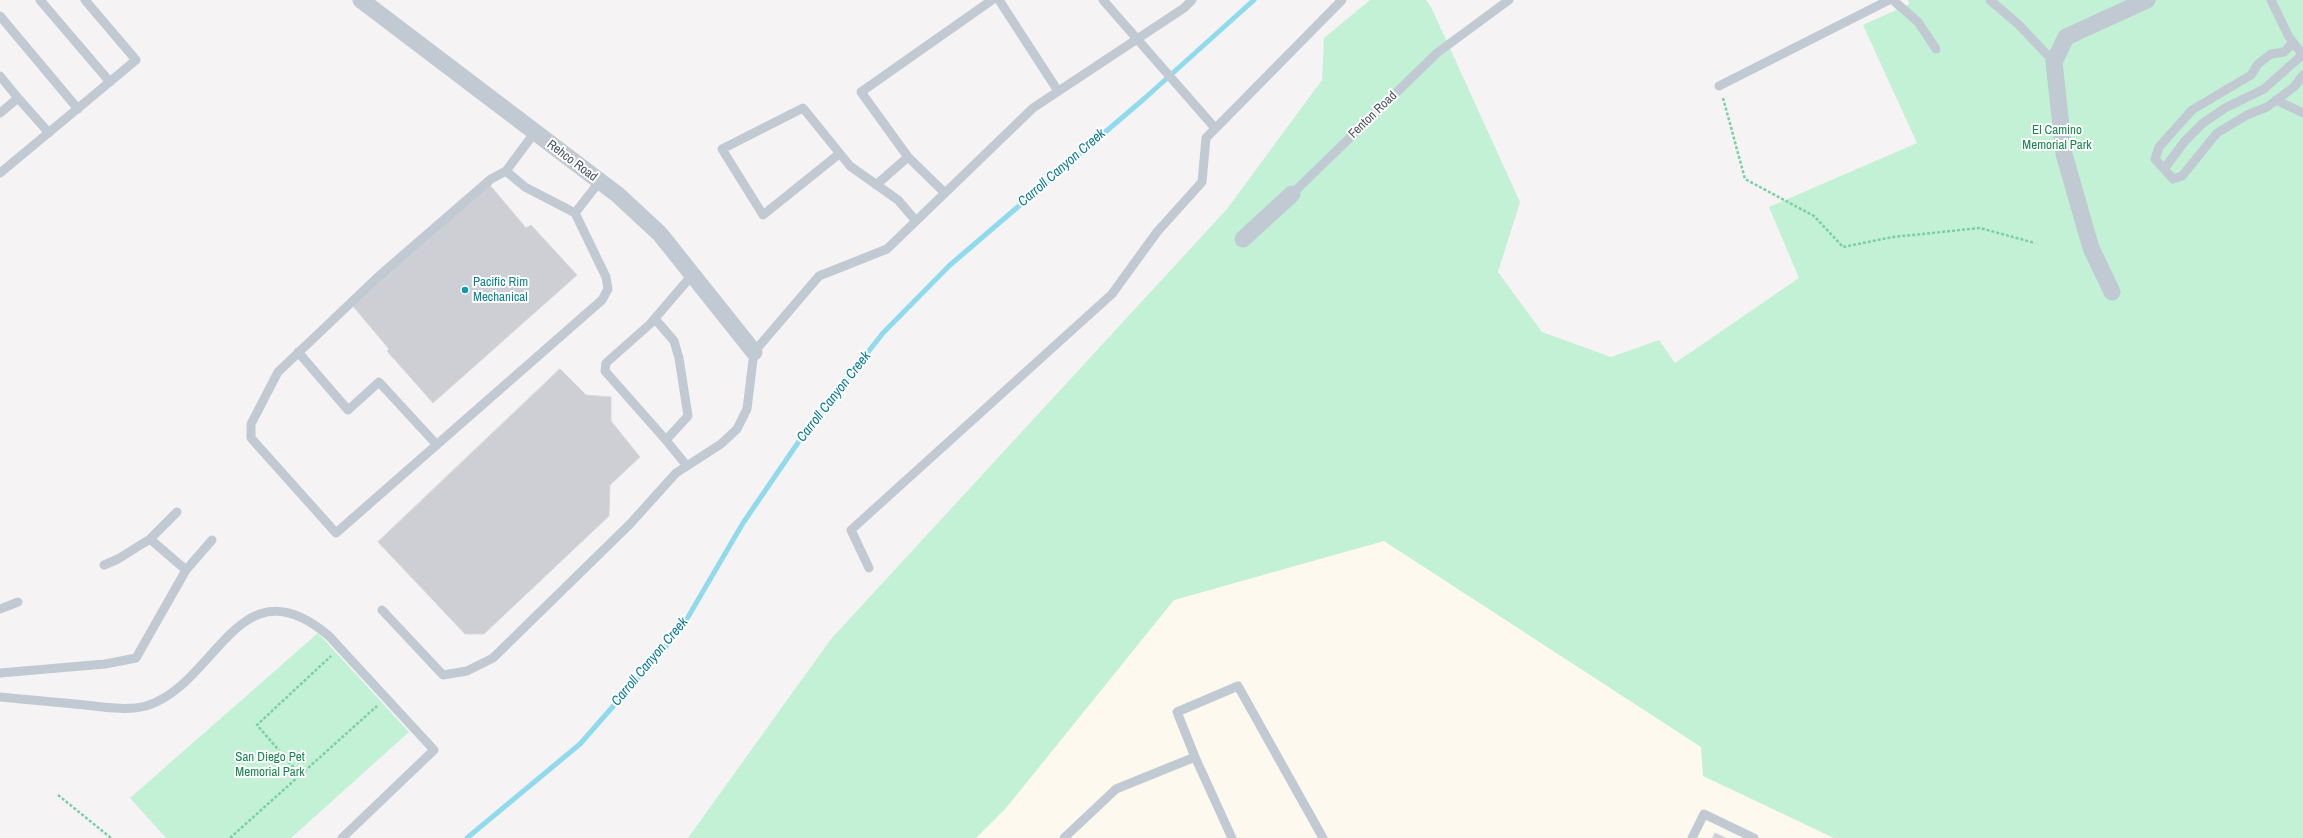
<!DOCTYPE html>
<html>
<head>
<meta charset="utf-8">
<style>
	body { margin:0 }
	canvas { display:block; background:#f5f3f3 }
</style>
</head>
<body>
<canvas width="2303" height="838"></canvas>
<script>
const c = document.querySelector('canvas').getContext('2d');
c.lineJoin = 'round';
function paint(path, color) {
  c.fillStyle = color;
  c.fill(path, 'evenodd');
}
function stroke(path, color, width, dash) {
  c.strokeStyle = color;
  c.lineWidth = width;
  c.lineCap = dash ? 'butt' : 'round';
  c.setLineDash(dash || []);
  c.stroke(path);
}
function label(font, color, halo, rows, align = 'center') {
  c.font = font + ' "Archivo Narrow",sans-serif';
  c.lineWidth = 4;
  c.setLineDash([]);
  c.textBaseline = 'middle';
  c.strokeStyle = halo;
  c.fillStyle = color;
  for (const [text, x, y, turn = 0] of rows) {
    c.save();
    c.translate(x, y);
    c.rotate((+turn || 0) * Math.PI / 180);
    c.textAlign = isNaN(turn) ? turn : align;
    if (halo) c.strokeText(text, 0, 0);
    c.fillText(text, 0, 0);
    c.restore();
  }
}
paint(new Path2D(`
	M1384 541 1701 747 1703 776 1834 838H976L1006 808 1174 600Z`), '#fdf9ef');
paint(new Path2D(`
	M1370 0H1426L1431 7 1520 202 1498 272 1542 332 1611 357 1659 340 1675 363 1799 278 1769 207 1917 143 1863 25 1909 4 1908 0H2303V838H1834L1703 776 1701 747 1384 541 1174 600 1006 808 976 838H688L831 639 1227 209 1322 80 1324 38Z
	M318 633 409 732 291 838H166L130 798Z`), '#c3f1d5');
stroke(new Path2D(`
	M467 838 580 744 681 629 743 523 806 431 883 333 950 265 1145 98 1254 0`), '#90daee', 5);
const building = new Path2D(`
	M489 184 526 228 531 225 577 275 433 403 387 351 389 349 352 305Z
	M560 369 586 395 611 397V421L640 457 610 485 609 516 484 634H465L378 542Z
	M1715 833 1726 838H1713Z`);
paint(building, '#cdcfd5');
stroke(building, '#d7d9de', 1);
stroke(new Path2D(`
	M1723 98 1745 179 1814 216 1843 247 1893 237 1980 228 2035 243
	M300 775 257 725 331 656
	M58 795 111 838
	M230 838 377 706`), '#7ad0a6', 2.5, [3, 2]);
stroke(new Path2D(`
	M40 0 110 82
	M999 0 1058 91
	M1103 0 1215 128
	M1893 0 1918 22 1936 49
	M1990 0 2019 25 2054 62
	M2271 0 2289 37 2303 55
	M0 16 78 109
	M2293 43 2284 52 2271 54 2258 64 2251 75 2192 110 2159 147 2155 159 2173 179 2182 176 2217 133 2247 115 2267 107 2294 87 2303 75
	M0 76 18 98 0 113
	M1719 86 1889 0
	M18 98 49 133
	M2276 100 2303 113
	M535 132 506 171 491 179 379 276 278 372 251 424V438L336 533 602 300 608 289 606 277 575 213 600 181
	M839 154 763 215 722 149 803 108 850 166 898 200 916 221
	M2164 169 2185 141 2203 123 2225 108 2264 89 2302 55
	M506 171 525 187 575 213
	M0 173 136 60 85 0
	M876 185 908 157
	M945 193 908 157 861 92 992 0
	M1292 194 1437 53 1509 0
	M655 319 674 341 679 358 688 416 666 440
	M298 352 348 410 379 382 437 445
	M687 466 665 439 605 371 606 363 650 324 693 274
	M177 512 150 539 186 570
	M104 565 118 559 150 539
	M869 568 851 530 1112 294 1157 232 1202 182 1206 138 1342 0
	M0 609 18 602
	M382 610 443 675 467 671 493 658 630 524 676 473 721 444 737 429 747 409 754 352 819 276 887 249 1033 108 1184 8 1192 0
	M0 673 105 664 136 658 186 570 212 540
	M0 697C28 700 57 702 85 705 104 707 127 711 146 706 218 684 238 559 329 636L434 750 342 838
	M1195 757 1177 712 1238 686 1323 838
	M1064 838 1116 789 1195 757 1232 838
	M1692 838 1704 814 1754 838`), '#c1cad2', 9);
stroke(new Path2D(`
	M361 0 618 195 660 234 754 352
	M1243 239 1292 194
	M2112 292 2091 248 2064 154 2054 62 2066 37 2147 0`), '#c1cad2', 17);
for (const [x, y, r, color] of [
	[465,290,4,"#0f9aa8"]
]) {
  const dot = new Path2D();
  dot.arc(x, y, r, 0, 2 * Math.PI);
  c.fillStyle = color;
  c.fill(dot);
  stroke(dot, '#fff', 1.5);
}
label('13px', '#4a5661', '#fff', [
	["Fenton Road",1373,115,-44],
	["Rehco Road",572,161,37]
]);
label('13px', '#17864f', '#fff', [
	["El Camino",2057,131],
	["Memorial Park",2057,146],
	["San Diego Pet",270,758],
	["Memorial Park",270,773]
]);
label('13px', '#0d838f', '#fff', [
	["Pacific Rim",473,283],
	["Mechanical",473,298]
], 'left');
label('italic 14px', '#0c7c9b', '#fff', [
	["Carroll Canyon Creek",1062,168,-41],
	["Carroll Canyon Creek",834,397,-52],
	["Carroll Canyon Creek",650,662,-50]
]);
</script>
</body>
</html>
